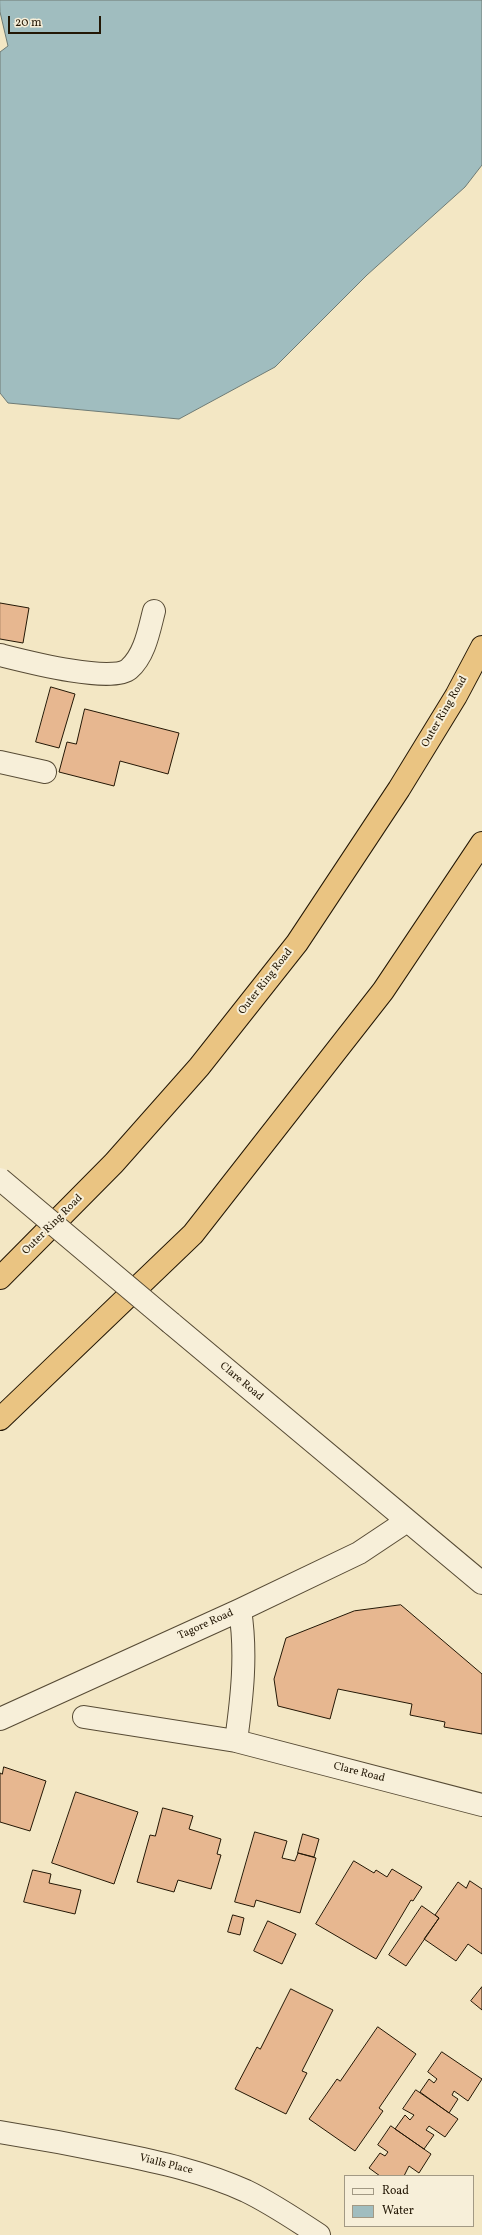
<!DOCTYPE html>
<html>
<head>
<meta charset="utf-8">
<style>
	body { margin:0 }
	#map { position:relative; width:482px; height:2235px; overflow:hidden; background:#f3e7c4; font-family:Vollkorn,serif }
	canvas { display:block }
	.legend { position:absolute; left:344px; top:2175px; width:130px; height:52px; box-sizing:border-box; background:#f7efd9; border:1px solid #a29984; margin:0; padding:5px 7px; list-style:none; font-size:12px; color:#231705 }
	.legend li { display:flex; align-items:center; gap:8px; height:20px }
	.legend b { width:20px; border:1px solid #a29984 }
	.scale { position:absolute; left:8px; top:16px; width:93px; height:18px; box-sizing:border-box; border:2px solid #231705; border-top:0; padding-left:5px; font-size:12px; line-height:14px; white-space:nowrap; color:#231705; -webkit-text-stroke:3px #f7efd9; paint-order:stroke }
</style>
</head>
<body>
<div id="map">
<canvas width="482" height="2235"></canvas>
<ul class="legend">
<li><b style="height:5px;background:#f7efd9"></b>Road</li>
<li><b style="height:11px;background:#a0bdbf"></b>Water</li>
</ul>
<div class="scale">20 m</div>
</div>
<script>
const c = document.querySelector('canvas').getContext('2d');
c.lineJoin = 'round';
function paint(path, color) {
  c.fillStyle = color;
  c.fill(path, 'evenodd');
}
function stroke(path, color, width, dash) {
  c.strokeStyle = color;
  c.lineWidth = width;
  c.lineCap = dash ? 'butt' : 'round';
  c.setLineDash(dash || []);
  c.stroke(path);
}
function label(font, color, halo, rows, align = 'center') {
  c.font = font + ' Vollkorn,serif';
  c.lineWidth = 4;
  c.setLineDash([]);
  c.textBaseline = 'middle';
  c.strokeStyle = halo;
  c.fillStyle = color;
  for (const [text, x, y, turn = 0] of rows) {
    c.save();
    c.translate(x, y);
    c.rotate((+turn || 0) * Math.PI / 180);
    c.textAlign = isNaN(turn) ? turn : align;
    if (halo) c.strokeText(text, 0, 0);
    c.fillText(text, 0, 0);
    c.restore();
  }
}
const water = new Path2D(`
	M0 0H482V165L465 187 367 275 275 367 179 419 8 403 0 393V52L8 46 0 12Z`);
paint(water, '#a0bdbf');
stroke(water, '#6e7b75', 1);
const building = new Path2D(`
	M0 603 29 608 23 643 0 639Z
	M51 687 75 694 59 748 36 742Z
	M85 709 179 733 168 774 120 761 114 786 59 772 67 742 76 744Z
	M401 1605 482 1674V1734L444 1727 445 1722 410 1715 412 1704 338 1689 330 1719 278 1706 274 1679 286 1638 354 1611Z
	M4 1767 46 1781 30 1831 0 1822V1773L2 1774Z
	M76 1792 138 1812 114 1884 52 1863Z
	M163 1808 193 1816 189 1829 221 1839 217 1854 221 1855 211 1889 178 1880 174 1892 137 1882 150 1835 155 1836Z
	M255 1832 287 1841 282 1858 295 1861 298 1853 316 1858 300 1913 256 1900 254 1907 235 1902Z
	M303 1834 319 1839 314 1857 298 1853Z
	M354 1861 374 1873 376 1870 387 1877 392 1869 422 1887 413 1901 411 1900 376 1959 316 1924Z
	M33 1870 51 1874 49 1883 81 1890 75 1914 24 1902Z
	M470 1881 482 1889V1954L468 1944 456 1961 424 1939 439 1918 435 1915 458 1882 466 1888Z
	M422 1906 439 1918 406 1966 389 1955Z
	M233 1915 244 1918 240 1935 228 1932Z
	M268 1921 296 1934 282 1964 254 1951Z
	M482 1987V2010L471 2001Z
	M291 1989 333 2010 302 2071 307 2073 286 2114 235 2089 257 2047 260 2049Z
	M378 2027 416 2054 379 2108 383 2111 355 2151 309 2119 337 2079 340 2081Z
	M442 2052 482 2079 468 2101 454 2091 452 2095 458 2099 449 2113 420 2092 429 2079 434 2083 437 2079 428 2072Z
	M416 2090 458 2119 445 2137 429 2126 426 2130 434 2135 424 2149 395 2129 405 2115 410 2120 414 2115 403 2109Z
	M391 2126 431 2154 419 2173 409 2166 404 2176H380L369 2168 380 2153 385 2156 388 2152 378 2145Z`);
paint(building, '#e7b790');
stroke(building, '#231705', 1);
const minor = new Path2D(`
	M0 655C24 661 112 684 129 669 145 655 149 630 154 611
	M0 762 45 772
	M171 1323 482 1583
	M84 1717 236 1741 482 1805
	M0 1719 240 1610 359 1553 407 1521
	M236 1741C242 1697 247 1654 240 1610
	M0 2132C38 2138 76 2145 114 2153 159 2162 204 2172 246 2191 271 2203 295 2219 319 2235`);
const highway = new Path2D(`
	M0 1278 114 1163 199 1067 297 943 399 789 456 696 482 647
	M0 1419 193 1234 383 991 482 843`);
stroke(minor, '#574b35', 24);
stroke(highway, '#231705', 24);
stroke(minor, '#f7efd9', 22);
stroke(highway, '#eac482', 22);
const minorBridge = new Path2D(`
	M0 1179 171 1323`);
stroke(minorBridge, '#574b35', 24, []);
stroke(minorBridge, '#f7efd9', 22);
label('11px', '#231705', '#f7efd9', [
	["Outer Ring Road",445,712,-60],
	["Outer Ring Road",266,982,-52],
	["Outer Ring Road",53,1225,-45],
	["Clare Road",241,1382,40],
	["Tagore Road",206,1625,-24],
	["Clare Road",359,1773,14],
	["Vialls Place",166,2165,14]
]);
</script>
</body>
</html>
